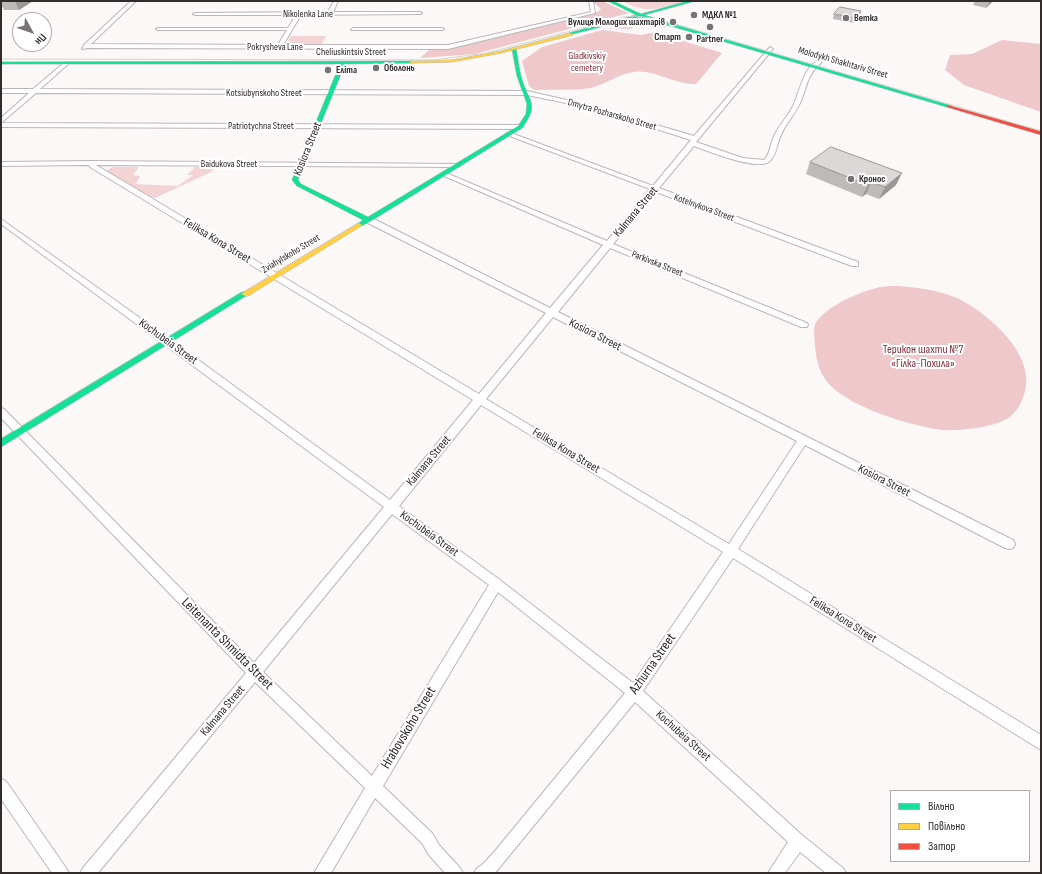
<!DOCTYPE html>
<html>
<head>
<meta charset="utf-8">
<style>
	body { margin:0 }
	#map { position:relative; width:1042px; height:874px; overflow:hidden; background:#fdf8f8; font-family:"Sofia Sans Condensed",sans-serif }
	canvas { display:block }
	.frame { position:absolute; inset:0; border:2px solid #312b2b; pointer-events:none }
	.legend { position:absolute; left:890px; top:790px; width:140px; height:72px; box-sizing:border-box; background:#fff; border:1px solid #adaaaa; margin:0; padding:5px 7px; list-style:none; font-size:12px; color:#312b2b }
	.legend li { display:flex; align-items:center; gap:8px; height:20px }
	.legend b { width:20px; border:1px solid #adaaaa }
	.north { position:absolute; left:12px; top:12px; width:40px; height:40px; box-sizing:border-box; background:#fff; border:1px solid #adaaaa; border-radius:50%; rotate:130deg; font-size:11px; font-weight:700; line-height:16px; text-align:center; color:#312b2b }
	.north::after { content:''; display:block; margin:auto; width:14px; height:18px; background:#787373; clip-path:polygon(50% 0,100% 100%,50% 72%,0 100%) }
</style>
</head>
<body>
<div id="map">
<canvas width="1042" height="874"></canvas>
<div class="frame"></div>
<ul class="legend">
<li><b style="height:5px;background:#16e098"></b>Вільно</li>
<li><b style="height:5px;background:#ffcf43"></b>Повільно</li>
<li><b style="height:5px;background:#f24e42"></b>Затор</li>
</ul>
<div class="north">Пн</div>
</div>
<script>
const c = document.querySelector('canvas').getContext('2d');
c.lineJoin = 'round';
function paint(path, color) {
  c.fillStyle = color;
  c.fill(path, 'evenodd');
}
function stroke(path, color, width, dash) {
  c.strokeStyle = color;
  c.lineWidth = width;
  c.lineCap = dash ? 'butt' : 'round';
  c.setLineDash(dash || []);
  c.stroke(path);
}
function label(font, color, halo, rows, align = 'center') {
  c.font = font + ' "Sofia Sans Condensed",sans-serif';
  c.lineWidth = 4;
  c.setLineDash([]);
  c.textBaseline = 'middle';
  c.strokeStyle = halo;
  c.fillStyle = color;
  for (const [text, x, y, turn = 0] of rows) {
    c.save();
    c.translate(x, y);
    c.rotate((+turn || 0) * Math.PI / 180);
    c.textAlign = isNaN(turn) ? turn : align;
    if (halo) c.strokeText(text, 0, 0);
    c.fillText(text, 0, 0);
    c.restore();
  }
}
paint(new Path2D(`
	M622 1H686C659 8 648 15 622 1Z
	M640 19 668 25 664 28C652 22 643 21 632 28V29H618L608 28Z
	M291 36H326L322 44H286Z
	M112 167H139L133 175 140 176 136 184 178 186 193 175H187L195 167 215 168 211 172 155 198 151 197 106 171Z`), '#f4d3d5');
paint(new Path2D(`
	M592 1H602L629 13 475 54 420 58 430 49 457 47 594 14 601 9Z
	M602 30 641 35 656 32 664 33V35L722 53 696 84C674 85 655 69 633 72 618 74 605 85 590 88 572 91 552 89 534 90L529 86 522 61 542 47Z
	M1002 40 1041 44V112L964 85 945 70 950 55 972 54Z
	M897 286C917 287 938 290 957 298 990 314 1042 359 1022 400 1019 408 1013 416 1005 420 989 428 960 431 942 430 911 426 843 406 825 379 815 365 815 347 814 330 813 312 859 292 873 289 881 286 889 286 897 286Z`), '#eec8ca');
const street = new Path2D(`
	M5 1H10L1 7V4Z
	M131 1H136L91 44 278 45 287 30H158L156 29 158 28H288L296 15H195L193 14 195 13 328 12 334 1H338L333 12H420L422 13 420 14 301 15 283 45H448L591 12 589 1H593L595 13 448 49 87 48 82 49 84 45Z
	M353 28H442L444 29 442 30H351Z
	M770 47 773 49 772 50 696 142 743 158 764 160C771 153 770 143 775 134 780 124 788 116 793 106 799 95 805 60 821 61V63C808 73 807 86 801 101 796 113 786 123 781 135 777 143 777 154 770 161 759 172 708 151 694 146L659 188 858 262V266H852L656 192 613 244 807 323 808 325 807 327H801L610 248 558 312 1013 540 1015 544 1013 548 1009 549 1005 548 805 445 738 549 1041 735V750L733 558 643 691 803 836 843 868 846 873H826L800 852 785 873H768L788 842 635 702 495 873H474L477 868 482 865 495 851 625 693 498 592 383 786 432 833 439 845 460 868 463 873H445L429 855 422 843 375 798 331 873H314L365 788 255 682 98 873H80L83 868 246 673 1 418V408L4 409 254 663 384 507 1 224V219L171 340 390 500 473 400 90 167 89 165 1 166V162L94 161 460 164V166L458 167 96 165 479 394 546 313 366 222V218H372L550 308 603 245 442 175V173H446L607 241 650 189 507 135V133H511L653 186 691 140 586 107 527 95 36 93 1 123V118L29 93H1V89H33L65 62 68 64 67 65 40 89 527 91 589 105 694 136ZM553 317 797 441 729 544 486 399ZM481 405 723 552 633 683 500 580 399 506ZM392 514 489 585 372 776 263 672Z
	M1 123 520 125 523 127 520 129 1 127Z
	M1 779 6 781 66 868 69 873H52L1 799Z`);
const fast = new Path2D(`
	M608 1H613L641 14 688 1H695L644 15 952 106 947 107 640 17 569 35V33L636 15Z
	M512 48 516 49C518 59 519 70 522 80 530 103 539 105 522 128L371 221 359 227 356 225 363 220 297 186 292 180 340 64H1V62L413 61V63H411L345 64 298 180 301 184 368 217 518 126 526 114 527 104 517 76Z
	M242 292H245L249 294 1 447V439Z`);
const slow = new Path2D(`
	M571 33 573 35 501 53 452 62 411 63 409 62 411 61 452 60 501 51Z
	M359 223 362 225 361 226 248 296H245L241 294Z`);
const jam = new Path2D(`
	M947 105 1041 131V135L947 107Z`);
stroke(street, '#bbb6b7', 2);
stroke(fast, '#bbb6b7', 1);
stroke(slow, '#bbb6b7', 1);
stroke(jam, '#bbb6b7', 1);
paint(street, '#fffefe');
paint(fast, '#16e098');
paint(slow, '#ffcf43');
paint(jam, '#f24e42');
stroke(new Path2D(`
	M1 59 433 60 487 53 624 17 636 16 657 19 1041 131`), '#d3d2d2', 1);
paint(new Path2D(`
	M1 1H33L19 10H4L1 4Z
	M975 1H993L986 8 973 5Z
	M834 14 860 16 855 23 833 19Z
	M810 162 896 185 879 199 866 194 862 197 806 174Z`), '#bdbaba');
paint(new Path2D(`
	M15 1H33L19 10Z
	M990 1H993L986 8Z
	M861 11 860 16 855 23 856 18Z
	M902 173 896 185 879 199 885 187Z
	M871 182 866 194 862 197 868 185Z`), '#9a9797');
const building = new Path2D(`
	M840 7 861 11 856 18 834 14Z
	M831 147 902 173 885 187 871 182 868 185 810 162Z`);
paint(building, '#dcd8d8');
stroke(building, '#9a9797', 1);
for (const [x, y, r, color] of [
	[694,15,4,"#787373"],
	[846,18,4,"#787373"],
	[673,22,4,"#787373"],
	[710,27,4,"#787373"],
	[689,37,4,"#787373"],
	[376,68,4,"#787373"],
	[328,70,4,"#787373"],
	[851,179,4,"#787373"]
]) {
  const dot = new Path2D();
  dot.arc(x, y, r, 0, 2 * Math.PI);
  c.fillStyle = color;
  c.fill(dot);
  stroke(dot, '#fff', 1.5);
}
label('10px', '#312b2b', '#fff', [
	["Nikolenka Lane",308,14],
	["Pokrysheva Lane",275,47],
	["Cheliuskintsiv Street",351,52],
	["Molodykh Shakhtariv Street",843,63,16],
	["Kotsiubynskoho Street",264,93],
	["Dmytra Pozharskoho Street",612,115,16],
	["Patriotychna Street",261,126],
	["Baidukova Street",229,164],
	["Kotelnykova Street",704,208,20],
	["Zviahylskoho Street",291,254,-31],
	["Parkivska Street",657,264,22]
]);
label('bold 10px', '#312b2b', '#fff', [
	["МДКЛ №1",702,15],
	["Ветка",854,18],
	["Вулиця Молодих шахтарів",665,22,"right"],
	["Старт",681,37,"right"],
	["Partner",710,39,"center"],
	["Оболонь",384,68],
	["Еліта",336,70],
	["Кронос",859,179]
], 'left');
label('10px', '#7d303b', '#fff', [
	["Gladkivskiy",587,56],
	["cemetery",587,68]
]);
label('12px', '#312b2b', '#fff', [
	["Kosiora Street",308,149,-68],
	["Kalmana Street",636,212,-50],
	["Feliksa Kona Street",217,241,31],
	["Kosiora Street",595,335,27],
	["Kochubeia Street",168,342,36],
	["Feliksa Kona Street",566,451,31],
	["Kalmana Street",429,461,-50],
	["Kosiora Street",884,481,27],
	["Kochubeia Street",429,534,36],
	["Feliksa Kona Street",843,620,32],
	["Kalmana Street",223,711,-50],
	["Kochubeia Street",683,736,42]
]);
label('12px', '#7d303b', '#fff', [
	["Терикон шахти №7",923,350],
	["«Гілка-Похила»",923,364]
]);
label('14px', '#312b2b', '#fff', [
	["Leitenanta Shmidta Street",227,644,45],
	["Azhurna Street",653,664,-55],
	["Hrabovskoho Street",409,728,-59]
]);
</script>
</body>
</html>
